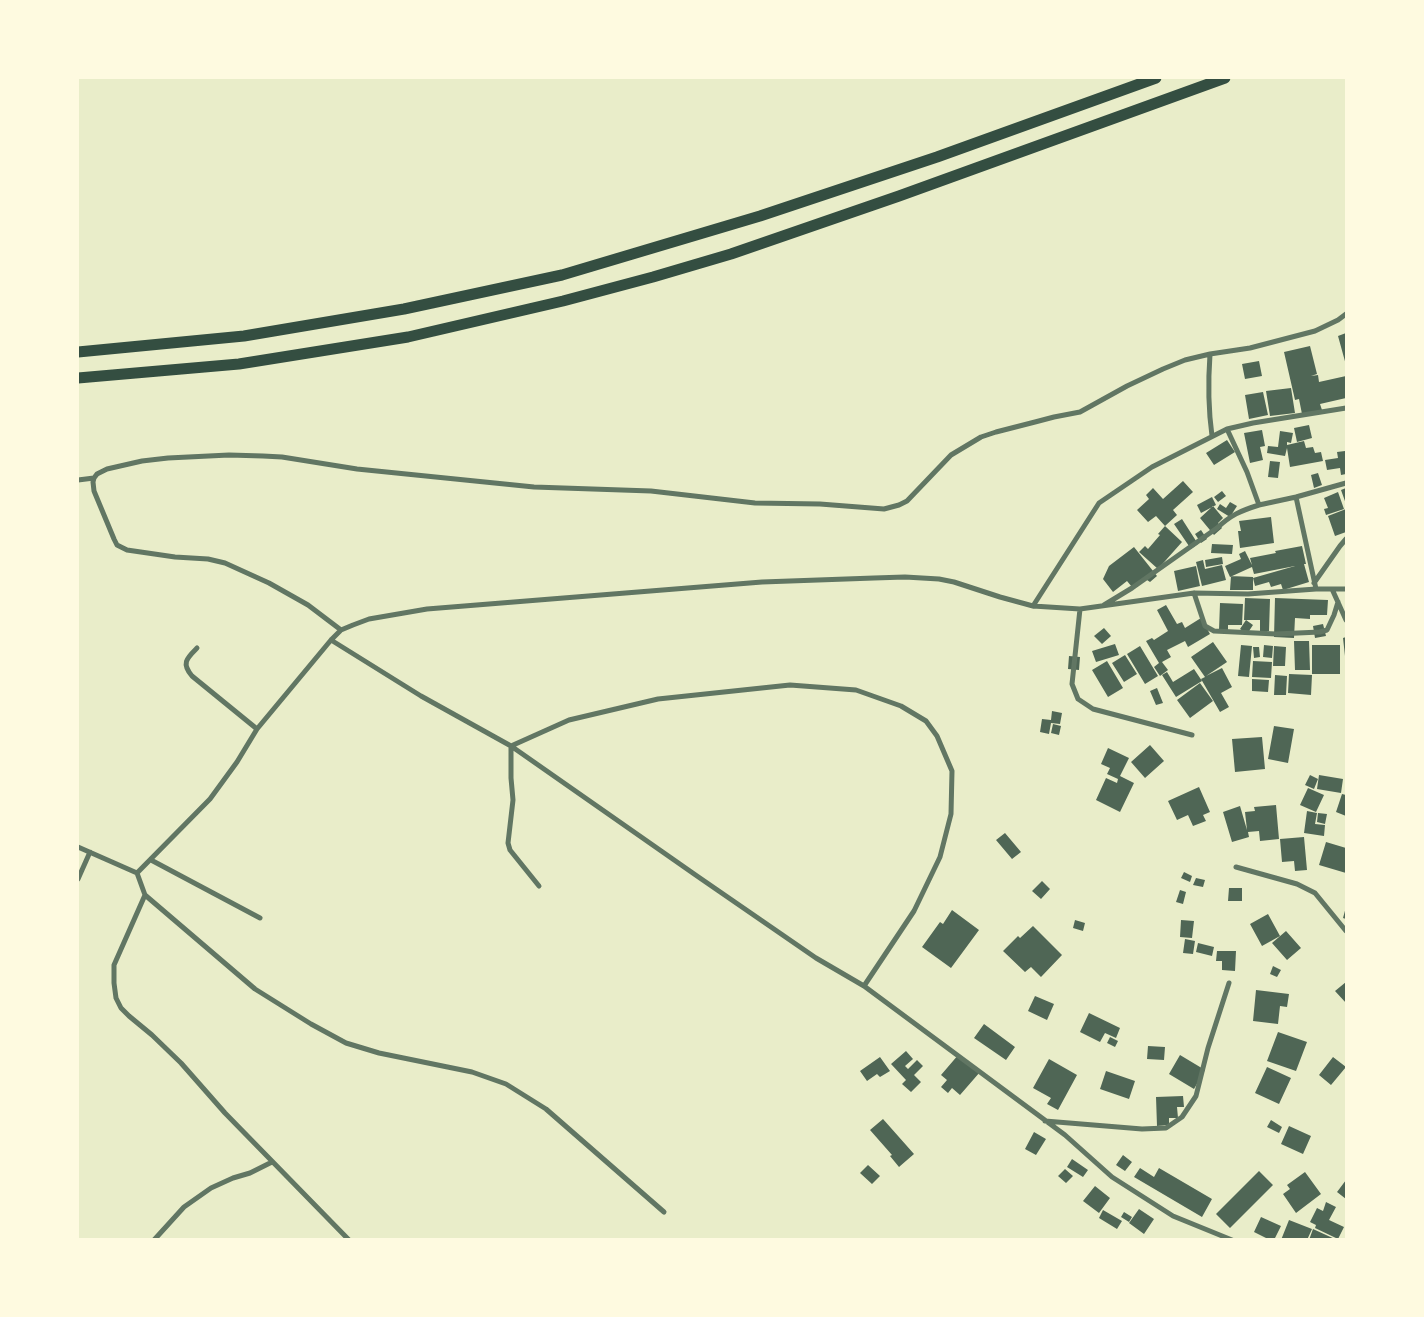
<!DOCTYPE html>
<html>
<head>
<meta charset="utf-8">
<style>
	body { margin:0 }
	#map { position:relative; width:1424px; height:1317px; overflow:hidden; background:#e9edc9; font-family:"Fira Sans",sans-serif }
	canvas { display:block }
	.frame { position:absolute; inset:0; border:79px solid #fefae0; pointer-events:none }
</style>
</head>
<body>
<div id="map">
<canvas width="1424" height="1317"></canvas>
<div class="frame"></div>
</div>
<script>
const c = document.querySelector('canvas').getContext('2d');
c.lineJoin = 'round';
function paint(path, color) {
  c.fillStyle = color;
  c.fill(path, 'evenodd');
}
function stroke(path, color, width, dash) {
  c.strokeStyle = color;
  c.lineWidth = width;
  c.lineCap = dash ? 'butt' : 'round';
  c.setLineDash(dash || []);
  c.stroke(path);
}
paint(new Path2D(`
	M1346 333V365L1338 336Z
	M1310 346 1317 374 1311 376 1318 375 1319 382 1346 376V398L1320 404 1322 410 1302 414 1299 399 1295 400 1284 352Z
	M1259 361 1262 376 1245 379 1242 364Z
	M1291 388 1295 413 1270 416 1266 391Z
	M1263 392 1268 415 1249 419 1245 395Z
	M1309 425 1312 438 1297 442 1294 428Z
	M1262 430 1265 446 1260 447 1263 460 1250 463 1244 433Z
	M1280 431 1293 433 1291 443 1287 442V445L1304 441 1306 448 1313 447 1315 453 1321 452 1323 461 1290 467 1287 448 1285 456 1267 453 1268 446 1278 447Z
	M1227 440 1235 452 1214 465 1206 453Z
	M1345 451 1346 457V474L1341 475 1340 468 1327 470 1325 460 1338 458 1337 452Z
	M1270 461 1280 462 1278 478 1268 477Z
	M1318 473 1322 485 1314 488 1311 475Z
	M1183 481 1193 492 1173 510 1177 515 1165 526 1156 516 1148 522 1137 510 1149 499 1146 495 1153 488 1163 499Z
	M1346 488V504L1341 490Z
	M1222 491 1226 496 1218 502 1214 497Z
	M1338 492 1344 509 1326 515 1324 509 1328 508 1324 498Z
	M1212 497 1216 505 1201 513 1197 505Z
	M1230 502 1237 506 1230 517 1217 509 1220 504 1226 508Z
	M1213 506 1223 518 1218 523 1222 528 1214 535 1200 518Z
	M1346 509V532L1335 536 1328 516Z
	M1271 517 1274 543 1240 548 1238 531H1241L1239 521Z
	M1182 519 1198 544 1191 549 1174 524Z
	M1165 526 1182 542 1158 569 1139 552 1145 546 1148 549 1160 535 1158 534Z
	M1201 530 1207 539 1201 543 1195 534Z
	M1212 544 1233 545 1232 554 1211 553Z
	M1302 546 1306 564H1304L1309 582 1283 590 1281 584 1271 587 1269 582 1255 586 1253 578V590H1230L1231 576 1253 577V578L1295 566 1254 574 1252 567 1230 577 1225 566 1241 559 1239 554 1245 551 1252 565 1250 558 1276 553 1275 551Z
	M1134 547 1157 576 1150 582 1144 578 1132 587 1127 581 1113 592 1103 579 1109 566Z
	M1222 557 1223 564 1206 567 1205 560Z
	M1203 560 1205 569 1222 565 1226 580 1202 586 1196 562Z
	M1196 566 1200 586 1178 591 1174 571Z
	M1245 598 1270 599 1269 631H1260V620H1244Z
	M1275 598 1328 600 1327 615H1310V619L1295 618 1294 638 1274 637Z
	M1220 603 1243 604 1242 625H1228V630H1219Z
	M1166 605 1177 624 1182 622 1185 628 1201 618 1210 634 1188 647 1185 641 1167 650 1171 657 1162 662 1168 670 1160 676 1154 667 1159 663 1146 641 1152 638 1154 640 1168 631 1157 610Z
	M1246 620 1253 625 1247 634 1240 629Z
	M1323 624 1326 636 1315 638 1313 626Z
	M1104 628 1111 636 1102 644 1094 636Z
	M1346 637V656H1345L1343 638Z
	M1294 641H1309L1310 670H1295Z
	M1213 642 1227 662 1206 676 1222 668 1232 687 1221 693 1229 707 1220 712 1201 679 1205 677 1191 657Z
	M1115 644 1119 655 1096 662 1092 651Z
	M1241 645 1252 646 1249 677 1238 676Z
	M1264 645 1273 646 1272 658 1263 657Z
	M1312 645H1340V674H1312Z
	M1140 646 1158 676 1145 684 1127 654Z
	M1274 646 1286 647 1285 666H1273Z
	M1253 647H1259L1260 657 1254 658Z
	M1125 655 1137 674 1124 682 1112 663Z
	M1069 656 1080 657 1079 670 1068 669Z
	M1107 661 1123 688 1108 697 1092 670Z
	M1253 661 1272 662 1271 678 1252 677Z
	M1194 669 1202 681 1176 697 1162 675 1167 672 1173 682Z
	M1289 674 1312 675 1311 695 1288 693Z
	M1275 675 1287 676 1286 695H1274Z
	M1252 679 1269 680 1268 692 1252 691Z
	M1200 683 1213 701 1190 718 1177 700Z
	M1157 688 1163 703 1156 705 1150 691Z
	M1052 711 1062 713 1060 724 1051 723 1049 734 1040 732 1042 719 1051 720Z
	M1053 724 1061 726 1059 735 1051 733Z
	M1274 726 1294 729 1288 763 1268 759Z
	M1262 737 1265 769 1235 772 1232 739Z
	M1150 745 1164 761 1145 778 1131 762Z
	M1108 748 1129 758 1120 776 1134 783 1120 812 1096 800 1106 778 1117 783 1118 779 1107 774 1110 768 1101 764Z
	M1310 775 1318 779 1314 789 1305 785Z
	M1319 775 1343 779 1341 793 1317 789Z
	M1199 787 1210 812 1203 815 1206 821 1193 826 1188 815 1177 820 1168 801Z
	M1308 788 1324 795 1316 812 1300 805Z
	M1342 794 1346 795V816L1336 812Z
	M1276 805 1279 839 1260 841 1259 831 1248 832 1249 837 1232 842 1223 812 1240 806 1247 830 1245 812 1255 811 1254 807Z
	M1307 811 1317 813 1315 824 1325 825 1324 836 1304 833Z
	M1318 813 1327 814 1325 824 1317 822Z
	M1005 833 1021 852 1012 859 996 840Z
	M1304 837 1307 870 1295 871 1294 861 1282 862 1280 839Z
	M1326 842 1346 848V873L1319 865Z
	M1184 872 1192 876 1190 882 1181 878Z
	M1196 878 1205 880 1203 887 1193 885Z
	M1042 881 1050 889 1041 899 1032 891Z
	M1229 888H1242V901H1228Z
	M1180 890 1186 892 1183 904 1176 902Z
	M1346 907V919L1343 918Z
	M952 910 979 930 951 968 922 947 940 922 943 924Z
	M1268 914 1280 936 1262 946 1250 924Z
	M1075 920 1085 923 1083 931 1073 928Z
	M1181 920 1194 921 1192 938 1180 937Z
	M1033 926 1062 955 1041 977 1031 967 1025 972 1003 951 1018 936 1020 938Z
	M1286 931 1301 948 1287 960 1272 943Z
	M1185 939 1195 941 1193 954 1183 953Z
	M1198 943 1214 947 1212 956 1196 952Z
	M1217 951H1236L1235 971 1222 970V961H1216Z
	M1273 966 1281 970 1277 977 1270 974Z
	M1346 982V1003L1335 991Z
	M1256 990 1289 994 1287 1007 1280 1006 1278 1024 1253 1021Z
	M1035 996 1054 1004 1047 1020 1028 1011Z
	M1089 1013 1120 1028 1116 1038 1105 1033 1100 1042 1080 1032Z
	M984 1024 1015 1047 1006 1060 974 1038Z
	M1278 1032 1307 1042 1296 1071 1267 1061Z
	M1110 1037 1118 1041 1115 1047 1107 1043Z
	M1148 1046 1165 1047 1164 1060 1147 1059Z
	M906 1051 913 1059 905 1066 908 1069 917 1060 923 1066 914 1075 921 1082 911 1092 902 1084 906 1080 891 1064Z
	M959 1054 980 1072 960 1095 952 1088 948 1093 941 1087 947 1080 941 1075Z
	M1180 1055 1205 1070 1194 1089 1169 1074Z
	M880 1057 890 1071 880 1077 877 1074 867 1081 860 1071Z
	M1333 1057 1346 1067 1331 1085 1319 1075Z
	M1049 1059 1077 1075 1058 1110 1047 1104 1051 1098 1033 1088Z
	M1267 1067 1291 1078 1279 1104 1255 1093Z
	M1106 1071 1135 1081 1129 1099 1100 1089Z
	M1183 1096 1184 1107H1177L1178 1118H1169V1125L1157 1126 1156 1097Z
	M883 1119 914 1154 899 1167 890 1156 892 1155 870 1130Z
	M1271 1120 1282 1127 1279 1133 1267 1127Z
	M1289 1126 1311 1136 1303 1154 1281 1144Z
	M1034 1132 1046 1139 1036 1155 1025 1149Z
	M1123 1155 1132 1162 1125 1171 1116 1165Z
	M1072 1159 1088 1170 1083 1177 1067 1167Z
	M868 1165 880 1176 872 1184 860 1173Z
	M1140 1168 1154 1177 1159 1168 1212 1199 1202 1217 1134 1177Z
	M1065 1169 1073 1176 1066 1183 1058 1176Z
	M1259 1171 1273 1185 1230 1228 1216 1214Z
	M1305 1172 1321 1194 1296 1213 1283 1194 1290 1189 1287 1185Z
	M1346 1180V1199L1337 1192Z
	M1095 1186 1110 1198 1099 1213 1083 1201Z
	M1326 1202 1336 1207 1329 1220 1344 1227 1338 1239 1315 1228 1316 1225 1310 1222 1317 1208 1323 1211Z
	M1139 1209 1154 1219 1144 1234 1129 1223Z
	M1103 1210 1122 1221 1117 1229 1099 1218Z
	M1124 1212 1132 1217 1129 1222 1121 1217Z
	M1261 1217 1281 1226 1274 1240H1270L1254 1232Z
	M1289 1220 1312 1229 1307 1240H1281Z
	M1313 1229 1337 1240H1309Z`), '#4f6655');
stroke(new Path2D(`
	M1210 354C1208 382 1208 407 1212 436
	M94 478 93 482 94 491 114 539 117 545 127 550 175 557 208 559 225 563 269 583 308 605 341 630
	M78 480 94 478 97 474 107 469 142 461 168 458 229 455 263 456 282 457 357 469 534 487 651 491 755 503 820 504 884 509 899 505 907 501 951 455 981 437 996 432 1035 422 1054 417 1080 412 1127 386 1163 369 1185 360 1210 354 1250 348 1315 331 1338 320 1346 314
	M1296 497 1316 589
	M1259 505 1296 497 1346 483
	M1314 583 1340 546 1346 539
	M1332 589 1346 620
	M1194 593 1205 626 1214 631 1276 634 1320 632 1327 630 1334 615 1338 602
	M1104 605 1132 588 1217 528C1231 515 1240 511 1259 505L1247 472 1227 429
	M1033 606 1099 503 1152 467 1227 429 1253 423 1346 408
	M1080 609 1072 684 1078 699 1093 709 1192 735
	M331 640 421 696 511 746 697 876 816 958 864 986 1065 1135 1112 1177 1173 1216 1232 1240
	M197 648C187 658 181 663 192 676L257 729
	M78 847 137 873 210 799 237 762 257 729 331 640 341 630 353 625 369 619 427 609 762 582 874 578 905 577 939 579 954 582 1000 597 1033 606 1080 609 1194 593 1248 594 1316 589H1346
	M151 860 260 918
	M1236 867 1297 884 1315 893 1346 931
	M137 873 145 895 114 965V983L116 998 121 1008 129 1016 152 1035 181 1063 225 1113 349 1240
	M78 879 90 852
	M539 886 510 850 508 843 513 800 511 778V746L569 720 658 699 790 685 856 690 901 706 926 721 937 736 952 771 951 814 940 857 914 911 864 986
	M145 895 255 989 311 1024 346 1043 379 1053 472 1072 506 1084 546 1109 664 1212
	M1045 1121 1142 1129 1166 1128 1182 1117 1196 1096 1208 1048 1229 983
	M154 1240 184 1207 211 1188 233 1178 250 1173 272 1162`), '#617663', 5);
stroke(new Path2D(`
	M78 352 244 336 404 309 562 275 760 216 937 157 1156 78
	M78 378 239 364 408 337 563 301 653 277 731 254 899 196 1225 78`), '#344e41', 11);
</script>
</body>
</html>
